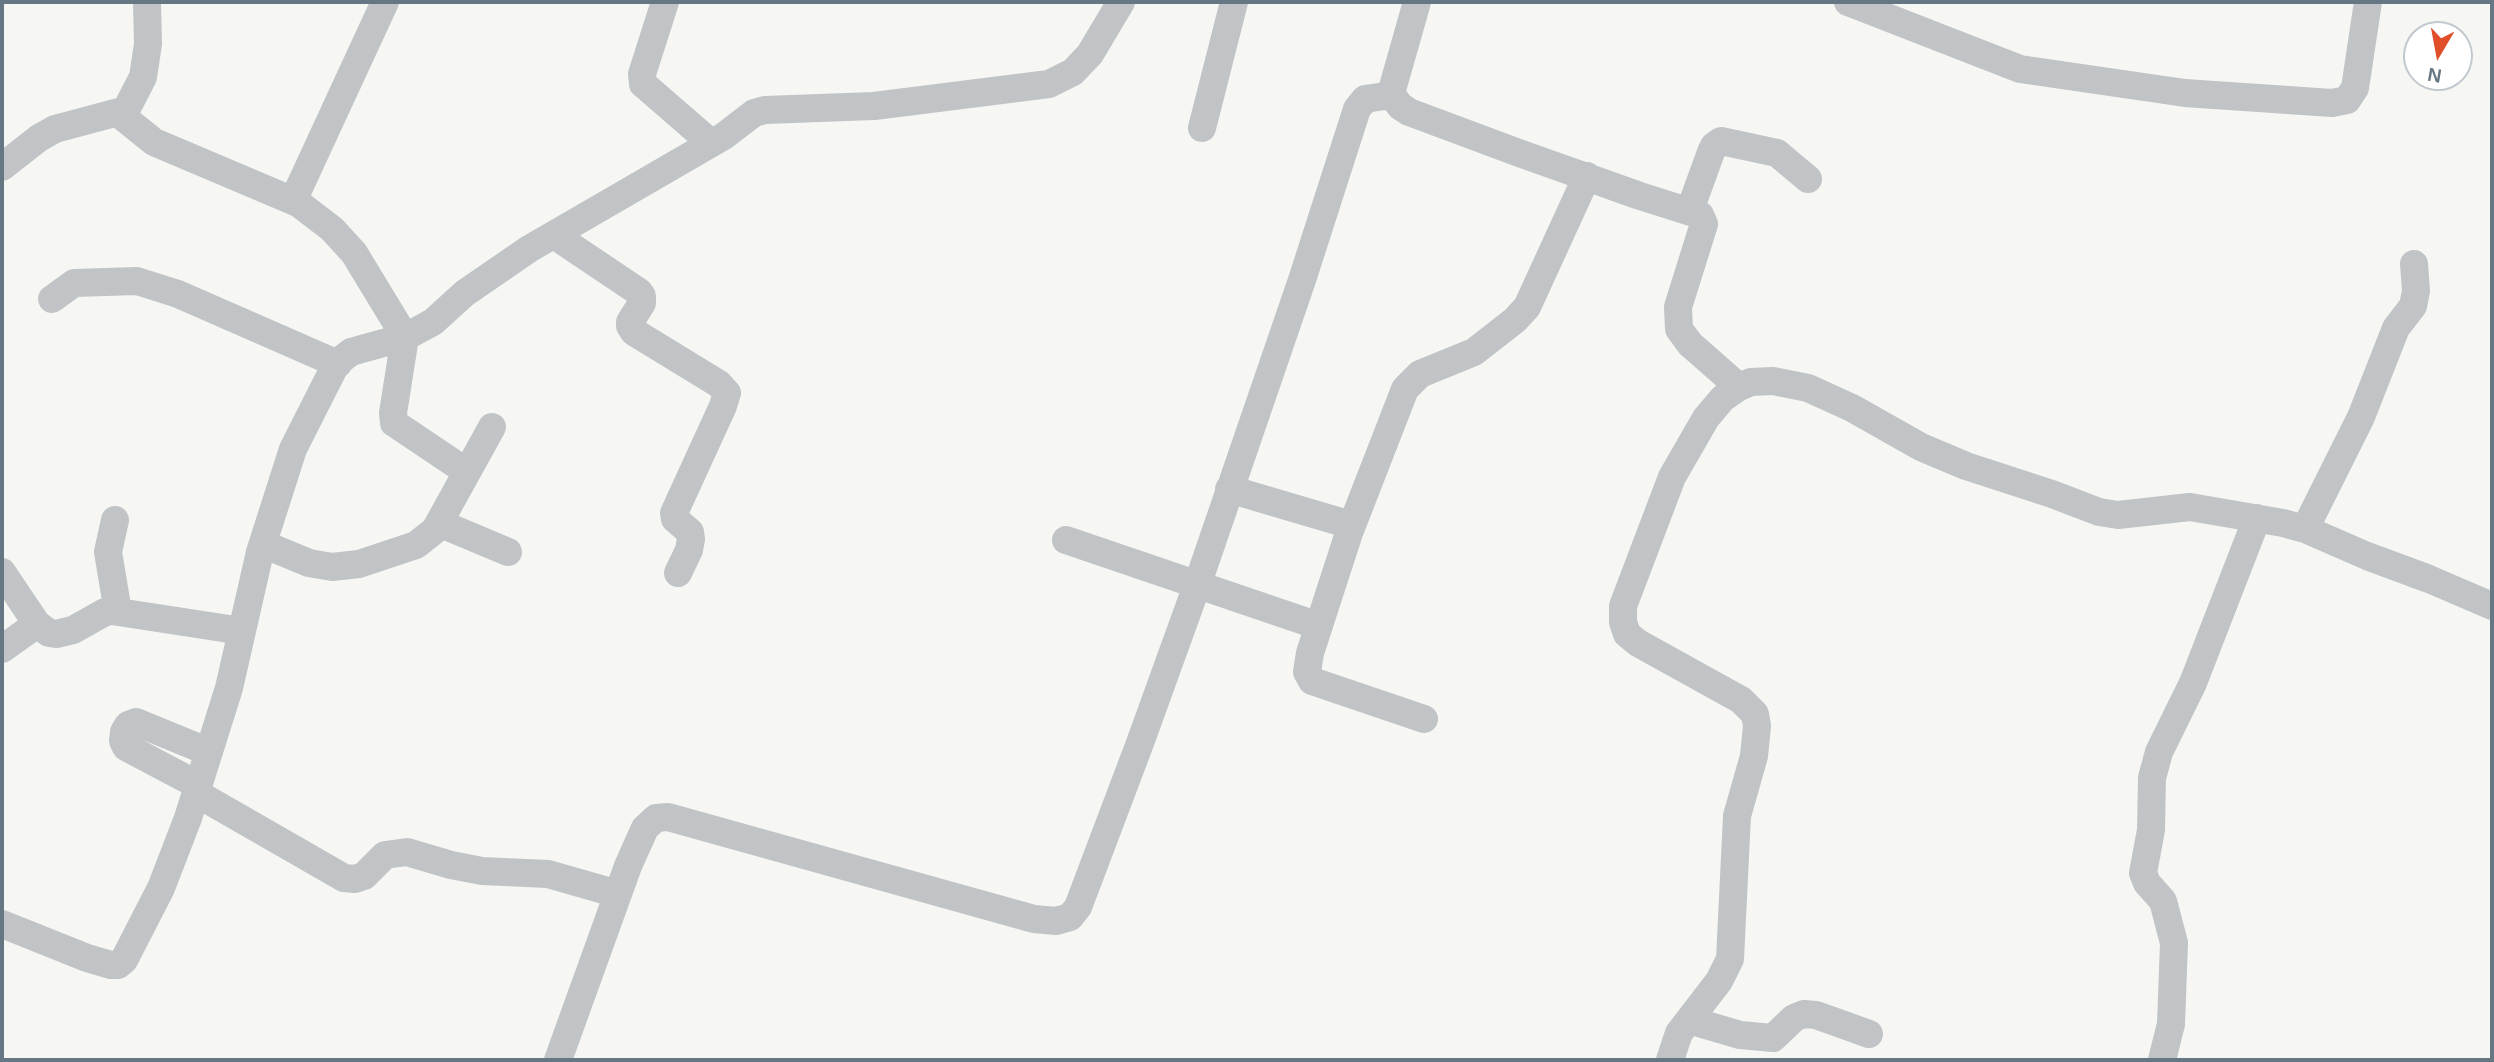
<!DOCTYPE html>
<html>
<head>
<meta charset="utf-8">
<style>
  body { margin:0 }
  #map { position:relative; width:2494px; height:1062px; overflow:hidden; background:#f6f6f3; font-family:Arial,sans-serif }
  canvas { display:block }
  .frame { position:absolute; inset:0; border:4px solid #667784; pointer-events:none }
  .north { position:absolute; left:2403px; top:21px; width:70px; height:70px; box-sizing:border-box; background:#fff; border:2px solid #c2c9ce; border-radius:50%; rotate:190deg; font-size:19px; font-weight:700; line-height:28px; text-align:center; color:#667784 }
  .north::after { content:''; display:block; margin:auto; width:24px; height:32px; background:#e04e2a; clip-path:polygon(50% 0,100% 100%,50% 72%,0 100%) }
</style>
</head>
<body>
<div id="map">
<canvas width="2494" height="1062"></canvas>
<div class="frame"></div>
<div class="north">N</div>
</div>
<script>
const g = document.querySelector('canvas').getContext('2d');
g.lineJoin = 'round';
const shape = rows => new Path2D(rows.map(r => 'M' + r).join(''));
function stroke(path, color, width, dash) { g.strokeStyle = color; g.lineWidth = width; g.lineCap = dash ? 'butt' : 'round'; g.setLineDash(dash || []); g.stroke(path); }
const minor = shape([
  [665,2,642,74,643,84,711,143],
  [1417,2,1392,90,1392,95,1400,106,1409,112,1519,153,1640,196,1700,215,1704,224,1678,307,1679,329,1690,344,1739,387],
  [1848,2,2020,69,2185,93,2332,103,2347,100,2355,88,2368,2],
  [118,113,154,142,298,203,332,229,354,253,405,337,393,413,394,423,467,472],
  [1202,128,1234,2],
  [2,167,39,138,55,129,126,110,143,77,148,44,147,2],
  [293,201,385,2],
  [1690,210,1711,152,1714,146,1721,141,1777,153,1808,179],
  [554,235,639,292,642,296,642,303,630,322,630,326,634,332,719,384,727,393,723,406,674,513,675,519,690,532,691,539,689,550,678,573],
  [52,299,74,283,137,281,178,294,338,364],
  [1229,489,1351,525],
  [115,520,108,552,118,612],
  [439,523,508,552],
  [2305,529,2361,417,2396,328,2413,306,2416,291,2414,264],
  [1066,540,1319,626],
  [263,544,309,563,332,567,359,564,416,545,435,530,492,427],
  [2,572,37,624,49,633,56,634,73,630,105,612,112,611,242,631],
  [2,649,37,624],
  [1424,719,1312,681,1307,672,1310,653,1349,533,1405,389,1420,374,1474,352,1515,320,1527,307,1587,176],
  [198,785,126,747,123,741,124,732,128,725,136,722,209,752],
  [196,793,344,878,355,879,364,876,385,855,407,852,451,865,482,871,548,874,618,894],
  [2,924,87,958,111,965,118,965,124,960,161,888,188,818,229,688,260,552,293,449,334,368,342,359,351,352,405,337,422,328,433,322,465,293,529,249,724,136,754,113,765,110,874,106,1049,84,1073,72,1090,54,1121,2],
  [1689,1020,1740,1035,1773,1038,1794,1018,1804,1014,1816,1015,1869,1034],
  [558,1060,628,866,645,828,656,818,668,817,1034,919,1056,921,1070,917,1078,907,1140,743,1200,577,1302,280,1357,109,1365,99,1392,95],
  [1670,1060,1679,1033,1719,981,1730,959,1737,816,1754,756,1757,726,1755,714,1741,700,1638,643,1627,634,1623,622,1623,606,1672,477,1706,418,1723,398,1739,387,1751,382,1773,381,1808,388,1852,408,1921,447,1966,466,2052,494,2099,512,2118,515,2190,507,2283,523,2305,529,2367,556,2429,579,2492,606],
  [2162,1060,2171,1024,2174,943,2163,901,2147,883,2143,873,2151,830,2152,778,2159,752,2193,683,2257,518]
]);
stroke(minor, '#c0c4c7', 28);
</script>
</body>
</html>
